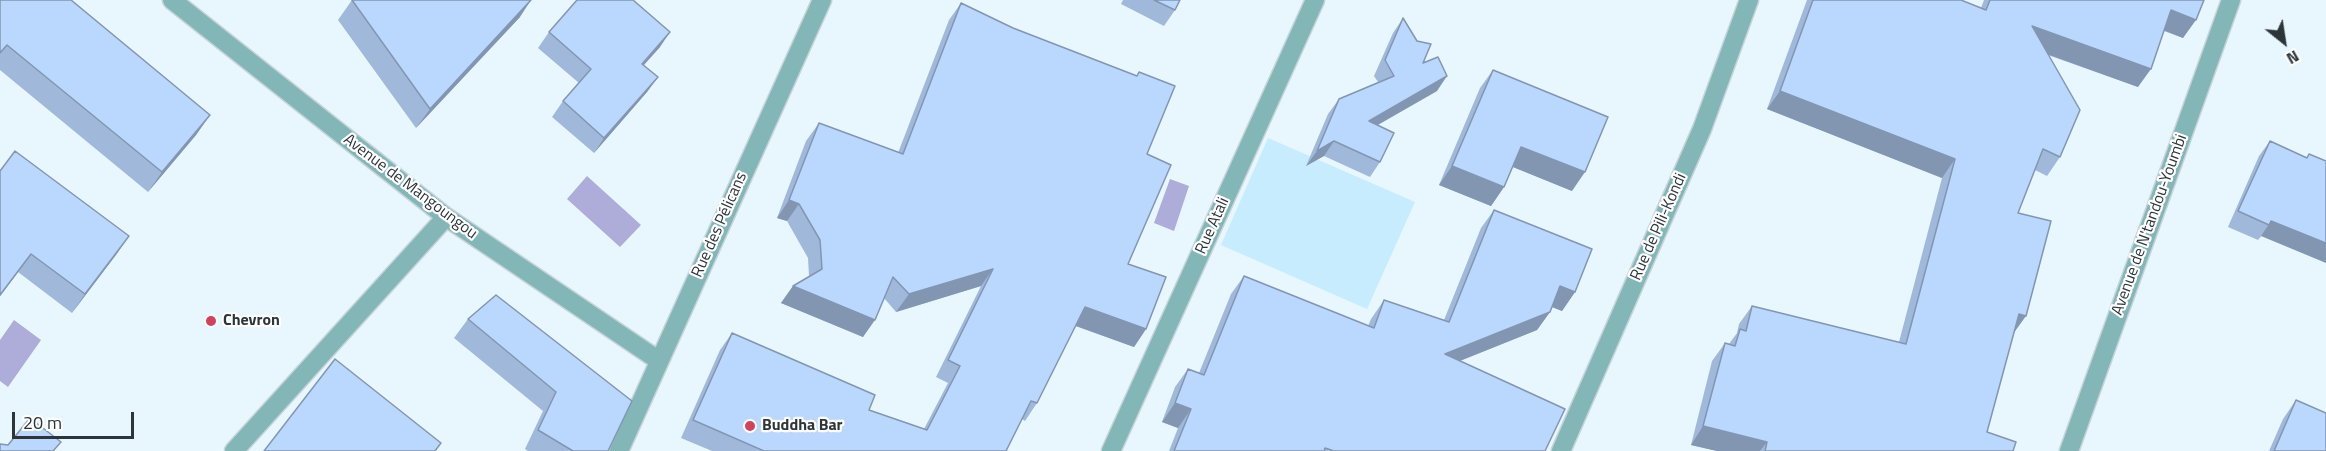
<!DOCTYPE html>
<html>
<head>
<meta charset="utf-8">
<style>
  body { margin:0 }
  #map { position:relative; width:2326px; height:451px; overflow:hidden; background:#e8f6fd; font-family:"Titillium Web",sans-serif }
  canvas { display:block }
  .north { position:absolute; left:2254px; top:12px; width:60px; height:60px; -webkit-text-stroke:4px #fff; paint-order:stroke; rotate:150deg; font-size:16px; font-weight:700; line-height:24px; text-align:center; color:#2c363a }
  .north::after { content:''; display:block; margin:auto; width:21px; height:27px; background:#2c363a; clip-path:polygon(50% 0,100% 100%,50% 72%,0 100%) }
  .scale { position:absolute; left:12px; top:412px; width:122px; height:27px; box-sizing:border-box; border:3px solid #2c363a; border-top:0; padding-left:8px; font-size:18px; line-height:21px; white-space:nowrap; color:#2c363a; -webkit-text-stroke:4px #fff; paint-order:stroke }
</style>
</head>
<body>
<div id="map">
<canvas width="2326" height="451"></canvas>
<div class="north">N</div>
<div class="scale">20 m</div>
</div>
<script>
const g = document.querySelector('canvas').getContext('2d');
g.lineJoin = 'round';
function fill(path, color) { g.fillStyle = color; g.fill(path, 'evenodd'); }
const shape = rows => new Path2D(rows.map(r => 'M' + r).join(''));
function stroke(path, color, width, dash) { g.strokeStyle = color; g.lineWidth = width; g.lineCap = dash ? 'butt' : 'round'; g.setLineDash(dash || []); g.stroke(path); }
function write(font, color, halo, rows, align = 'center') {
  g.font = font + ' "Titillium Web",sans-serif'; g.lineWidth = 4.5; g.setLineDash([]); g.textBaseline = 'middle'; g.strokeStyle = halo; g.fillStyle = color; for (const [text, x, y, turn = 0] of rows) {
    g.save(); g.translate(x, y); g.rotate((+turn || 0) * Math.PI / 180); g.textAlign = isNaN(turn) ? turn : align; if (halo) g.strokeText(text, 0, 0); g.fillText(text, 0, 0); g.restore();
  }
}
const green = shape([
  [1268,138,1415,202,1367,309,1221,245]
]);
const water = shape([
  [587,176,641,225,620,247,567,199],
  [1170,179,1189,186,1174,231,1154,223],
  [14,320,41,340,8,387,0,381,0,340]
]);
const minor = shape([
  [172,0,446,217,658,360],
  [234,451,446,217],
  [619,451,822,0],
  [1111,451,1315,0],
  [1561,451,1702,129,1749,0],
  [2069,451,2231,0]
]);
const wall = shape([
  [0,0,210,115,196,135,148,192,0,70],
  [352,0,520,17,416,128,338,20],
  [1123,0,1180,0,1175,10,1164,26,1121,4],
  [1807,0,1961,0,1981,8,1984,0,2204,0,2183,38,2164,31,2138,87,2048,55,2060,157,2047,176,2035,170,2018,213,2014,333,1987,432,2013,451,1717,451,1691,445,1712,361,1725,343,1729,344,1737,333,1739,324,1752,306,1899,342,1942,178,1767,109],
  [961,3,1013,28,1136,76,1139,72,1147,154,1128,264,1146,329,1134,347,1076,326,1037,403,1025,421,1022,419,1006,451,712,451,681,438,720,350,732,333,869,410,924,429,948,383,936,377,981,286,896,312,884,298,863,337,781,303,793,286,809,276,808,258,787,221,777,218,806,141,819,123,898,153,949,20],
  [1403,18,1423,63,1437,91,1378,125,1380,162,1370,177,1324,156,1306,166,1328,114,1339,99,1378,82,1374,76,1393,33],
  [549,32,660,47,644,65,658,77,647,92,594,153,552,117,563,101,579,83,538,48],
  [1493,70,1572,191,1513,167,1504,187,1491,206,1439,185,1480,88],
  [2270,141,2306,158,2309,154,2326,161,2258,240,2228,227,2259,156],
  [0,171,129,236,72,313,18,272,0,296],
  [1494,210,1575,292,1562,311,1552,307,1550,312,1537,330,1460,361,1545,451,1169,451,1178,428,1162,422,1175,387,1188,369,1199,373,1231,294,1244,276,1368,326,1371,319,1384,300,1444,320,1481,228],
  [496,295,608,451,528,451,525,449,543,411,454,338,468,319],
  [2296,400,2326,451,2269,451,2283,419]
]);
const shadedWall = shape([
  [531,0,520,17,416,128,430,109],
  [2171,10,2196,20,2183,38,2158,28],
  [2032,26,2151,69,2138,87,2019,44],
  [670,32,660,47,631,79,642,64],
  [1447,76,1437,91,1358,136,1369,121],
  [658,77,647,92,594,153,604,138],
  [1780,91,1955,159,1942,178,1767,109],
  [210,115,196,135,148,192,162,172],
  [1334,141,1324,156,1306,166,1317,151],
  [1521,147,1585,172,1572,191,1508,165],
  [1452,166,1504,187,1491,206,1439,185],
  [789,200,799,204,787,221,777,218],
  [2271,221,2326,243,2326,263,2261,236],
  [129,236,116,255,72,313,85,294],
  [31,254,18,272,0,296,0,295],
  [993,269,981,286,896,312,909,294],
  [793,286,875,320,863,337,781,303],
  [1560,286,1575,292,1562,311,1547,305],
  [1085,307,1146,329,1134,347,1073,325],
  [1550,312,1537,330,1432,372,1445,354],
  [2019,314,2026,316,2013,334],
  [1175,403,1191,409,1178,428,1162,422],
  [1703,426,1767,442,1760,451,1717,451,1691,445]
]);
const building = shape([
  [0,0,71,0,210,115,162,172,7,45,0,53,0,0],
  [352,0,531,0,430,109,352,0],
  [577,0,633,0,670,32,642,64,658,77,604,138,563,101,591,69,549,32,577,0],
  [1154,0,1180,0,1175,10,1154,0],
  [1813,0,1961,0,1986,10,1990,0,2204,0,2196,20,2171,10,2151,69,2032,26,2080,110,2060,157,2043,149,2018,213,2051,221,2026,316,2019,314,1987,432,2016,442,2013,451,1765,451,1767,442,1703,426,1725,343,1735,346,1740,329,1746,331,1752,306,1906,344,1955,159,1780,91,1813,0],
  [961,3,1013,28,1137,76,1139,72,1175,86,1147,154,1171,165,1128,264,1166,277,1146,329,1085,307,1037,403,1031,401,1006,451,764,451,693,420,732,333,875,395,869,410,927,430,960,366,948,360,993,269,909,294,893,277,875,320,793,286,822,269,820,240,799,204,789,200,819,123,903,154,961,3],
  [1403,18,1417,41,1431,44,1423,63,1438,57,1447,76,1369,121,1394,133,1380,162,1334,141,1317,151,1339,99,1394,76,1385,60,1403,18],
  [1493,70,1608,117,1585,172,1521,147,1504,187,1452,166,1493,70],
  [2270,141,2307,158,2309,154,2326,161,2326,243,2271,221,2269,225,2238,211,2270,141],
  [15,151,129,236,85,294,31,254,0,295,0,171,15,151],
  [1494,210,1592,249,1575,292,1560,286,1550,312,1445,354,1565,409,1545,451,1334,451,1325,448,1324,451,1174,451,1191,409,1175,403,1188,369,1204,375,1244,276,1374,328,1384,300,1449,322,1494,210],
  [496,295,632,401,608,451,573,451,538,430,556,392,468,319,496,295],
  [335,359,441,443,435,451,264,451,335,359],
  [2296,400,2326,413,2326,451,2274,451,2296,400],
  [30,418,61,442,53,451,0,451,0,444,8,445,30,418]
]);
const markers = [
  [211,321,6,"#d34258"],
  [750,426,6,"#d34258"]
];
const streetNames = [
  ["Avenue de Mangoungou",410,187,37],
  ["Rue des Pélicans",720,225,-66],
  ["Avenue de N'tandou-Youmbi",2150,225,-70],
  ["Rue Atali",1213,226,-66],
  ["Rue de Pili-Kondi",1659,227,-66]
];
const poiNames = [
  ["Chevron",223,321],
  ["Buddha Bar",762,426]
];
fill(green, '#c6ecfe');
fill(water, '#aeacd9');
stroke(minor, '#c6d3da', 21);
stroke(minor, '#82b6b7', 18);
fill(wall, '#a0b9da');
fill(shadedWall, '#8296b2');
fill(building, '#bad7fe');
stroke(building, '#8296b2', 1.5);
for (const [x, y, r, color] of markers) { const dot = new Path2D(); dot.arc(x, y, r, 0, 2 * Math.PI); g.fillStyle = color; g.fill(dot); stroke(dot, '#fff', 2); }
write('16px', '#2c363a', '#fff', streetNames);
write('bold 16px', '#2c363a', '#fff', poiNames, 'left');
</script>
</body>
</html>
